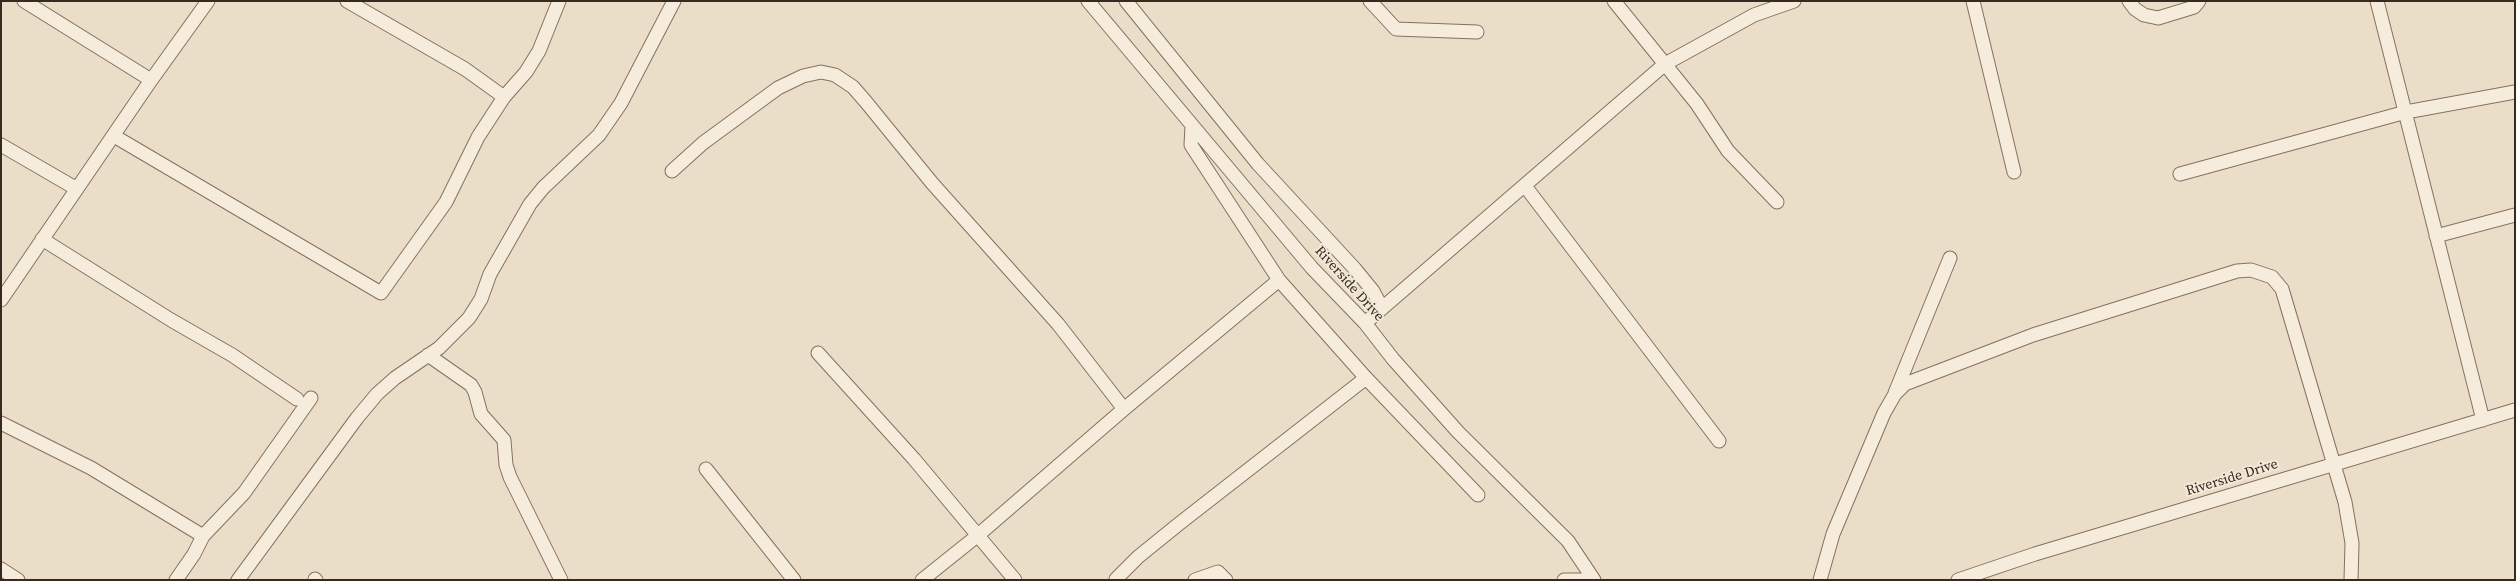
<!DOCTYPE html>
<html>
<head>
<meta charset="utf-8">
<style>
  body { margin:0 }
  #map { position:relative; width:2516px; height:581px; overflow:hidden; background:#ebdec9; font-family:"Source Serif 4",serif }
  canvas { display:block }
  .frame { position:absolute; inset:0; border:2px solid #372a21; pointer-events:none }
</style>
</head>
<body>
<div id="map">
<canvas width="2516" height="581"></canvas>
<div class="frame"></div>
</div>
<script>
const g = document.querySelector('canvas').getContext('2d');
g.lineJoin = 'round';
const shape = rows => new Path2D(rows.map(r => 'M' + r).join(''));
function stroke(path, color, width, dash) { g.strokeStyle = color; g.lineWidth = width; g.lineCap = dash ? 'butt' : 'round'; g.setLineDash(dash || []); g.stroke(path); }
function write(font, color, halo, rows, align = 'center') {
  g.font = font + ' "Source Serif 4",serif'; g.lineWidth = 4; g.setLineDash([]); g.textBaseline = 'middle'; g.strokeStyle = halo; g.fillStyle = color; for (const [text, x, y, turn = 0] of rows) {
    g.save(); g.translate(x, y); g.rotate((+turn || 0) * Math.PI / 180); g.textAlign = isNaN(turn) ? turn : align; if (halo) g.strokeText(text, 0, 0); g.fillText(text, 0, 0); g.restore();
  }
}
const minor = shape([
  [24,1,151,80],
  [347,1,465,69,504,97],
  [1088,1,1312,268,1365,323,1393,359,1458,432,1568,541,1594,580],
  [1126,1,1258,164,1355,269,1373,291,1382,308],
  [1370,1,1396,29,1477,32],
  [1614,1,1697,104,1728,151,1777,202],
  [1973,1,2014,172],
  [2129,1,2135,9,2144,15,2158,18,2194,7,2199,1],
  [2377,1,2483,420],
  [1192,126,1191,145,1279,280,1366,378,1478,495],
  [114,136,381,293,446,202,478,137,504,97,526,72,539,51,559,1],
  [1,145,77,189],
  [672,171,703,143,778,88,803,76,821,72,835,75,853,87,866,102,932,183,1058,324,1124,409],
  [2180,174,2406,112,2515,92],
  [1525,186,1719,441],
  [2436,236,2515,215],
  [42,239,171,320,232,355,297,399],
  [1,300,147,86,208,1],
  [1365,323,1665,64,1754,15,1794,1],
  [818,353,914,459,1015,580],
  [428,355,471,385,475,392,481,414,504,440,506,465,510,477,561,580],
  [1895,393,1950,258],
  [1,423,91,468,203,536],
  [706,469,794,580],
  [1,569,18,580],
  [315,579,316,580],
  [1116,579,1138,557,1180,523,1366,378],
  [176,580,194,554,203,536,244,493,311,398],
  [238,580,357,418,377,394,395,378,439,348,469,318,481,299,490,274,530,204,543,188,599,135,621,103,674,1],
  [922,580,977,536,1124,409,1279,280],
  [1195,580,1218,572,1226,580],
  [1564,580,1585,580],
  [1820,580,1833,534,1884,413,1895,394,1905,384,2033,335,2237,271,2251,270,2272,277,2282,289,2345,502,2352,543,2351,580],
  [1958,580,2035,554,2515,410]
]);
const streetNames = [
  ["Riverside Drive",1349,284,48],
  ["Riverside Drive",2232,478,-17]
];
stroke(minor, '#86705f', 15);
stroke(minor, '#f6ecdc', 13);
write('14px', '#372a21', '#f3e9d8', streetNames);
</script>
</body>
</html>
